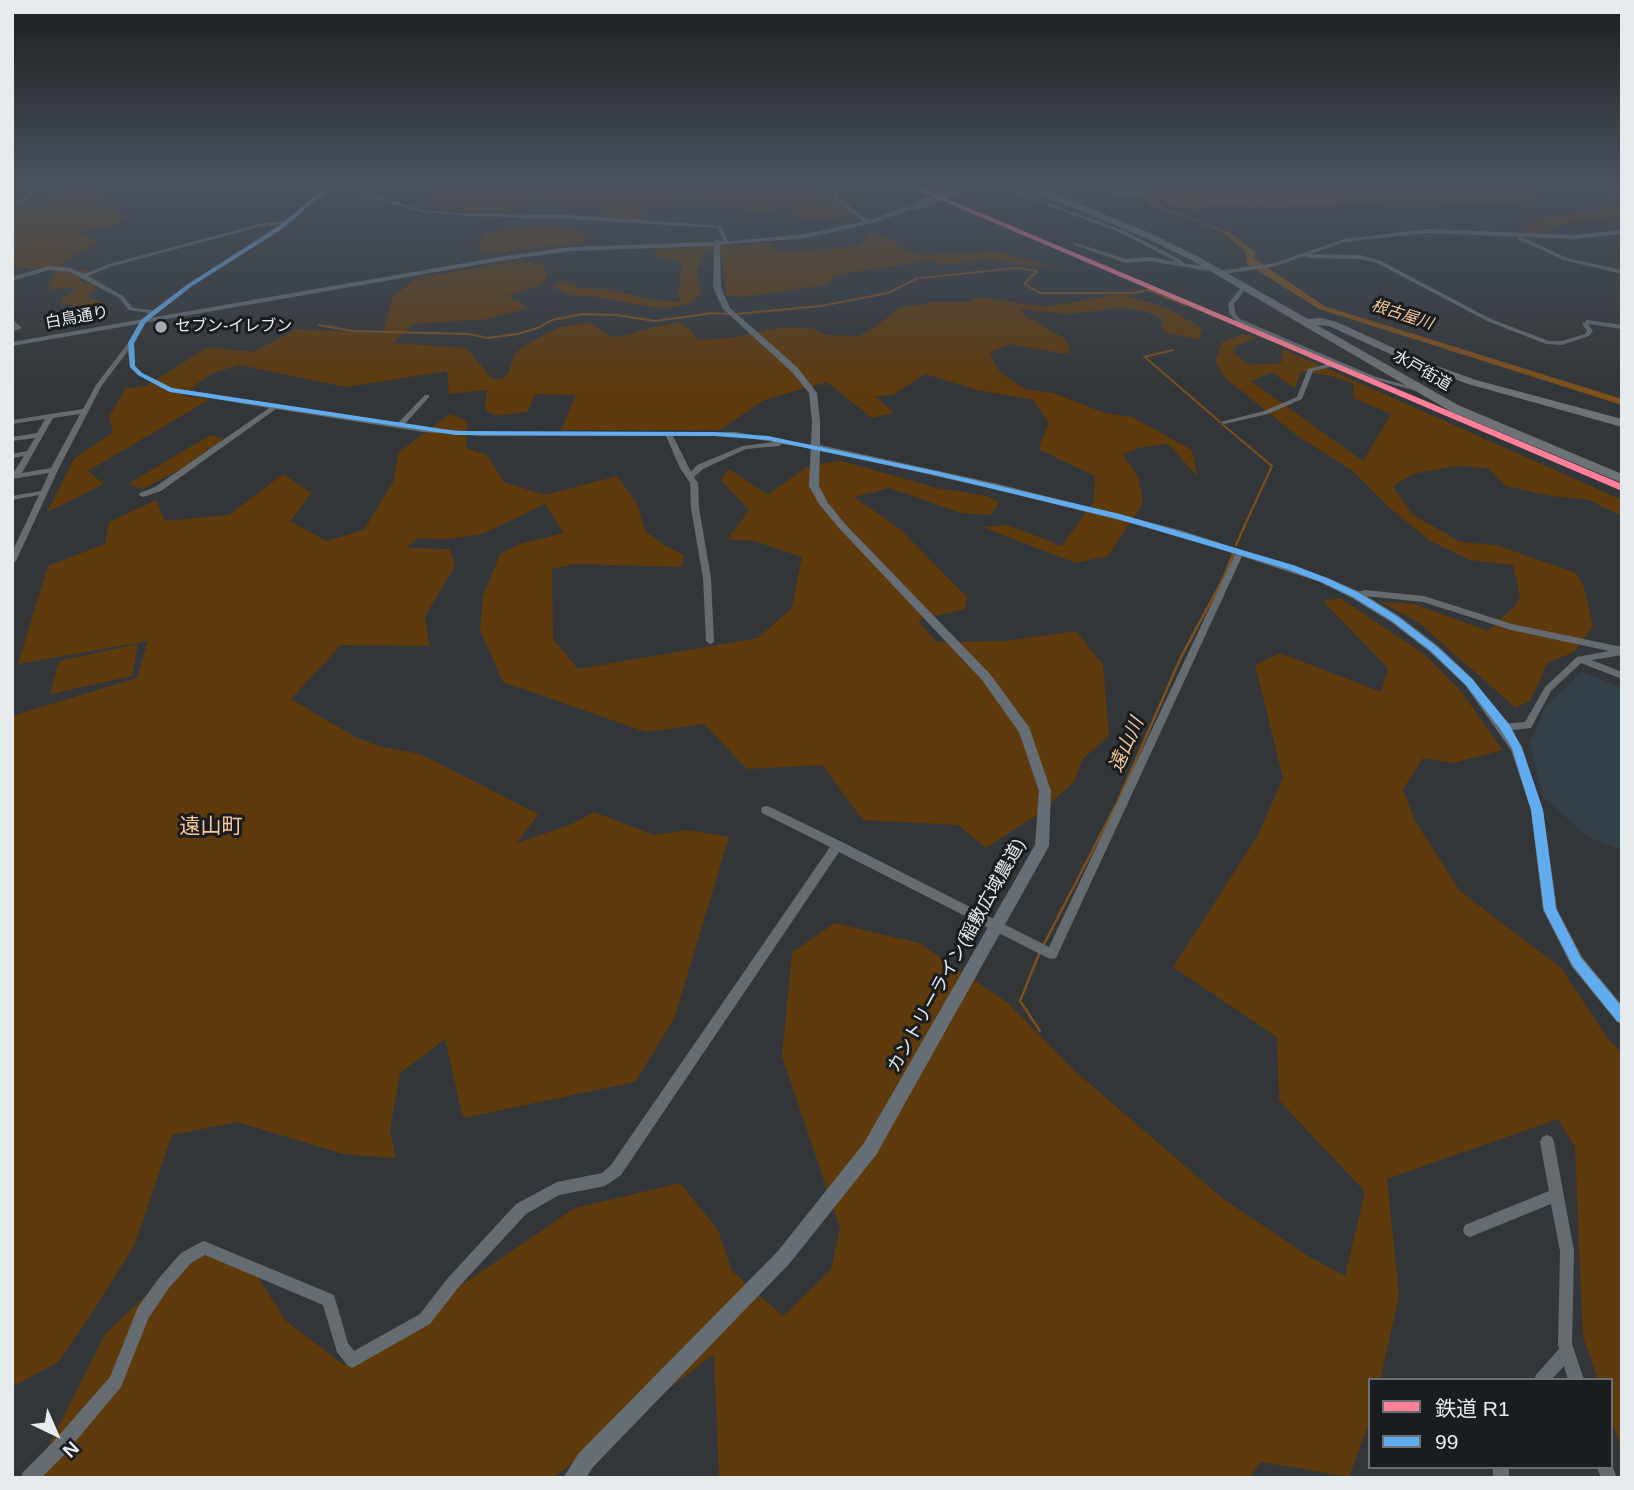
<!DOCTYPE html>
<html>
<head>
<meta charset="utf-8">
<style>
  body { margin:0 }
  #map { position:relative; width:1634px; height:1490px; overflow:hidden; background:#333638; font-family:Helvetica,"Noto Sans JP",sans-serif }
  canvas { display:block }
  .frame { position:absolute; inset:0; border:14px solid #e6ebed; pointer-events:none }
  .legend { position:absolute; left:1368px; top:1378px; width:245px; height:91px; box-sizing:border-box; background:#1a1d1f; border:2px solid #6c6f71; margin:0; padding:9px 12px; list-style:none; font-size:21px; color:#e6ebed }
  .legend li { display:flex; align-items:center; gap:14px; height:35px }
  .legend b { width:35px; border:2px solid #6c6f71 }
  .north { position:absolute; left:21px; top:1399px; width:70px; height:70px; -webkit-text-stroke:5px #1a1d1f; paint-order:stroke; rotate:136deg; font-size:19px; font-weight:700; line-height:28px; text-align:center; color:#e6ebed }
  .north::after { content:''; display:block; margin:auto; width:24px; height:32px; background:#e6ebed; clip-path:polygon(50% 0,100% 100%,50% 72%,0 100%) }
</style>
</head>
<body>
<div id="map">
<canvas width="1634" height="1490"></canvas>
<div class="frame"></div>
<ul class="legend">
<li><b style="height:9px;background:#ff8098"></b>鉄道 R1</li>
<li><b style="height:9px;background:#60acee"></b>99</li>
</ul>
<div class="north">N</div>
</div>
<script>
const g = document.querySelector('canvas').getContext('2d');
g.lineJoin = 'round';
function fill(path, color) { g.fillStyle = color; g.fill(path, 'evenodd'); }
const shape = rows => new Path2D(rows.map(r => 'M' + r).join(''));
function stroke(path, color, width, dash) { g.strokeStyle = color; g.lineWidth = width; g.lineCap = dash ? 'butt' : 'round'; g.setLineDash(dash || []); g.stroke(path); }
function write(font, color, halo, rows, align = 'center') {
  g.font = font + ' Helvetica,"Noto Sans JP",sans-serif'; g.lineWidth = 6; g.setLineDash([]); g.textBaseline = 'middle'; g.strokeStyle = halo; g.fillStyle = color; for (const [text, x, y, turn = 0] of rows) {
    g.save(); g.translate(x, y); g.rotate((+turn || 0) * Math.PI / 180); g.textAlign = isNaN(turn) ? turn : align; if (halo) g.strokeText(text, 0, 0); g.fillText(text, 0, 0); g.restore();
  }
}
const built = shape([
  [1582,672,1622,688,1622,850,1590,838,1543,797,1530,742,1546,706]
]);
const green = shape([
  [84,183,136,183,106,195,100,200,130,217,120,223,82,231,81,235,100,241,61,263,73,271,90,269,79,280,94,285,96,290,87,296,102,302,90,309,61,303,61,300,75,290,71,288,47,289,56,271,12,266,12,200,71,191],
  [445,183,478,190,491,183,832,183,829,188,831,198,867,202,853,205,853,215,833,219,810,218,799,223,788,208,760,214,707,203,679,203,643,210,637,220,629,220,607,217,601,209,545,202,494,216,442,209,427,201,425,199,428,196,421,184],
  [1622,206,1622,215,1601,219,1603,222,1570,222,1540,234,1521,231,1534,219],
  [547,225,590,234,579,244,483,254,478,243,484,233],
  [868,232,877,233,908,251,924,255,997,252,1060,269,990,260,940,265,932,260,835,275,826,285,743,297,726,296,722,254,704,253,697,271,701,293,689,304,662,309,596,297,569,295,553,287,561,280,580,288,607,289,658,301,681,301,678,293,682,263,654,256,656,249,751,246,768,243,783,252,860,246],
  [517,261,540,264,548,273,542,285,506,296,521,302,527,308,487,319,413,324,393,343,467,348,492,379,503,378,508,374,515,353,529,343,558,328,587,322,613,337,629,335,643,329,679,322,690,329,698,340,731,338,781,327,812,328,825,335,859,336,879,324,899,308,933,302,968,302,977,297,1045,307,1121,294,1169,309,1202,328,1199,340,1164,332,1160,318,1145,311,1119,308,1067,314,1019,309,1025,316,1066,339,1070,349,1065,354,1010,344,990,352,997,368,1005,376,1025,389,1053,393,1105,413,1132,417,1192,450,1197,476,1168,444,1143,447,1122,454,1138,476,1143,503,1108,556,1076,563,982,527,1008,525,1062,546,1094,501,1095,476,1038,449,1049,423,1033,400,977,390,925,374,893,395,875,396,894,413,872,418,827,382,764,400,720,430,561,430,576,395,535,394,528,411,497,416,485,410,487,390,449,394,447,371,346,387,239,365,210,374,182,396,210,399,88,471,104,484,47,512,74,459,113,432,109,417,126,388,146,386,208,347,253,352,296,329,383,334,392,298,416,278],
  [1243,334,1257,337,1236,346,1234,354,1251,365,1281,363,1283,349,1622,500,1622,516,1589,500,1551,496,1506,486,1488,468,1455,466,1413,474,1393,486,1412,514,1460,542,1496,545,1576,573,1584,587,1593,626,1574,652,1547,663,1531,700,1516,708,1418,622,1381,602,1414,604,1488,631,1516,605,1520,596,1513,565,1470,560,1430,541,1391,509,1353,471,1299,437,1225,378,1215,361,1222,342],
  [1301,371,1335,377,1354,384,1353,398,1391,414,1363,461,1251,381,1271,372,1295,388],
  [450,414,467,421,466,448,487,455,504,482,545,495,617,476,637,503,645,531,664,545,684,555,681,567,574,564,552,569,553,639,578,669,758,638,792,608,802,557,754,541,728,539,749,510,721,480,729,469,768,495,808,466,842,461,937,488,987,496,999,502,991,515,961,513,890,488,854,497,900,529,967,597,965,609,918,620,936,642,1005,641,1076,631,1103,665,1109,735,1082,760,1074,782,1038,814,986,848,958,825,863,820,822,765,747,769,704,724,646,732,503,682,480,630,483,596,500,554,520,544,564,533,545,504,482,534,449,539,418,538,406,548,450,549,455,566,425,616,429,646,341,645,291,699,357,738,381,747,420,754,538,814,517,843,572,824,594,812,654,835,688,830,729,837,674,1019,635,1082,463,1118,445,1039,400,1073,390,1130,396,1158,343,1154,237,1122,172,1135,134,1246,88,1319,58,1362,12,1387,12,716,137,678,148,641,18,664,48,566,105,544,109,522,156,500,165,521,229,515,283,474,311,493,290,521,326,541,364,530,393,482,399,452],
  [210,435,224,439,183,468,143,489,128,484],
  [1340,598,1424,654,1459,689,1503,750,1453,763,1423,758,1403,789,1415,821,1460,891,1561,968,1608,1039,1622,1053,1622,1451,1611,1419,1611,1380,1598,1380,1583,1336,1575,1147,1558,1119,1387,1179,1399,1296,1380,1380,1370,1380,1370,1420,1349,1477,1261,1462,1249,1478,719,1478,714,1354,553,1478,32,1478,106,1333,191,1253,249,1263,285,1320,344,1365,575,1208,680,1183,718,1230,732,1271,783,1316,831,1270,840,1228,782,1056,792,953,834,923,919,943,1008,1003,1076,1072,1222,1198,1311,1258,1345,1276,1365,1192,1279,1100,1277,1037,1173,967,1257,837,1283,778,1255,665,1280,653,1381,692,1388,668,1323,601],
  [138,644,132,676,50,694,59,661]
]);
const water = shape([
  [1072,183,1622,183,1622,195,1544,189,1535,194,1538,198,1536,200,1504,203,1402,200,1280,207,1206,206,1197,210,1171,205,1163,200,1154,203,1231,233,1255,252,1255,259,1324,306,1622,399,1622,405,1319,309,1247,264,1246,252,1225,234,1202,223,1144,203,1151,198,1085,192,1089,189]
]);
const streamFar1 = shape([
  [921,278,1016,268,1037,271,1024,284,1040,293,1132,293,1149,290,1185,305],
  [735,314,821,306,888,293,918,278],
  [319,325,352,331,469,334,488,338,517,334,538,328,552,320,583,314,616,315,655,321,713,313,729,314],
  [1144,357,1173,350],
  [1146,358,1220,422],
  [1222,424,1272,466,1244,527]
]);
const stream = shape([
  [1236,545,1245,525],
  [1043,946,1117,803,1181,657,1223,579,1233,554],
  [1039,954,1020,1001,1040,1031]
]);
const street = shape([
  [43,183,48,183,12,209,12,205,43,183],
  [330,183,355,184,372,194,422,210,469,214,572,215,722,226,728,242,724,242,718,228,572,219,469,216,422,212,368,196,352,186,333,185,282,229,192,286,145,322,134,343,135,366,142,373,172,388,397,424,425,395,429,395,429,397,404,425,423,428,482,432,735,432,818,446,818,448,816,449,782,444,779,446,746,449,703,469,694,477,698,483,699,508,711,578,714,641,713,643,710,644,706,641,703,578,691,508,690,483,680,468,666,436,482,436,423,432,276,409,161,491,143,497,139,495,140,493,155,487,269,408,168,391,138,375,130,367,128,351,102,385,58,470,16,561,12,564,12,552,39,495,12,500,12,496,41,491,49,473,12,479,12,475,24,456,12,458,12,454,27,451,35,438,12,441,12,437,37,433,45,419,12,424,12,420,83,409,96,385,128,343,141,320,149,313,129,310,119,298,70,272,49,270,12,281,12,277,49,266,71,268,84,274,109,264,259,224,286,221,330,183],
  [281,224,188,284,153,310,133,308,123,296,88,276,113,266,259,227,281,224],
  [80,414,51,468,22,473,53,418,80,414],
  [673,436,735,436,774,442,743,446,697,465,691,472,673,436],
  [833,183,837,183,838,197,867,219,867,221,863,221,834,199,833,183],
  [1006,188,1123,230,1183,261,1183,263,1225,270,1275,263,1344,239,1427,229,1574,235,1622,230,1622,234,1574,239,1427,233,1345,242,1310,254,1360,255,1381,261,1491,319,1549,341,1562,341,1585,334,1587,331,1582,324,1587,320,1622,325,1622,329,1588,324,1593,331,1589,336,1562,345,1546,344,1487,321,1377,263,1360,259,1308,258,1305,256,1276,266,1225,274,1150,261,1126,263,1071,244,1076,243,1126,259,1150,257,1177,262,1119,232,1006,190,1006,188],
  [1518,237,1522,237,1567,258,1622,270,1622,274,1563,260,1518,239,1518,237],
  [1242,286,1247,287,1234,304,1235,313,1240,319,1376,377,1427,391,1424,393,1372,379,1236,321,1229,313,1228,304,1242,286],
  [12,319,21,327,21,329,12,331,12,327,14,327,12,325,12,319],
  [1328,364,1331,366,1330,367,1313,371,1302,399,1268,414,1224,424,1221,422,1264,411,1297,397,1308,369,1328,364],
  [1240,549,1244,552,1056,958,1052,959,1048,958,839,852,621,1175,605,1186,559,1195,526,1214,457,1289,430,1324,352,1368,347,1365,337,1352,323,1305,205,1255,191,1263,169,1288,149,1317,121,1387,65,1454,41,1478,21,1478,23,1472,53,1442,110,1377,138,1307,159,1278,181,1253,199,1243,204,1241,334,1295,348,1343,354,1351,420,1314,447,1279,516,1204,557,1182,602,1173,611,1165,830,847,762,813,761,810,762,807,766,806,770,807,842,842,1049,947,1236,552,1240,549],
  [1365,590,1424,596,1512,624,1622,647,1622,655,1592,660,1622,672,1622,679,1581,663,1551,691,1531,728,1505,731,1502,730,1500,727,1502,724,1525,722,1545,687,1577,657,1609,651,1511,630,1423,602,1365,596,1356,598,1352,595,1353,593,1365,590],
  [1547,1135,1552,1137,1554,1142,1574,1251,1572,1344,1584,1380,1568,1380,1564,1366,1551,1380,1534,1380,1536,1375,1559,1349,1558,1344,1560,1251,1551,1204,1470,1237,1465,1235,1463,1230,1465,1225,1549,1191,1540,1142,1542,1137,1547,1135],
  [1611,1463,1617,1478,1601,1478,1597,1467,1611,1467,1611,1463],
  [1493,1467,1509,1467,1509,1478,1493,1478,1493,1467]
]);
const secondary = shape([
  [960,183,969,183,930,199,931,202,877,222,806,238,720,245,721,287,730,308,798,368,817,393,820,421,820,445,998,484,1180,530,1328,578,1360,592,1399,616,1438,646,1473,679,1521,745,1543,810,1557,909,1582,957,1622,1005,1622,1024,1617,1022,1572,967,1543,910,1531,810,1511,750,1465,685,1430,652,1391,622,1352,598,1320,582,1174,534,998,490,820,450,819,486,828,503,845,524,990,674,1029,727,1051,791,1049,846,876,1155,790,1263,593,1467,586,1478,563,1478,579,1453,778,1251,864,1143,1035,845,1039,791,1019,732,982,680,839,528,819,504,809,486,812,421,809,393,792,372,723,309,713,287,714,246,571,251,505,260,12,346,12,342,505,256,571,247,714,242,717,239,720,241,732,241,806,234,873,219,919,203,918,200,960,183],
  [1022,183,1031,183,1125,223,1120,224,1022,183]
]);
const highway = shape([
  [1013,183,1025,183,1150,233,1197,256,1308,319,1320,318,1337,322,1420,360,1476,380,1622,419,1622,427,1468,384,1412,364,1329,326,1317,325,1458,405,1622,474,1622,483,1450,411,1191,260,1144,237,1013,183]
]);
const secondaryBridge = shape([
  [917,206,976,185,997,185,1020,190]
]);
const bus1 = shape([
  [330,183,335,183,282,229,192,286,146,322,134,343,135,366,142,373,172,388,456,431,714,432,768,436,935,471,1120,514,1293,565,1327,578,1359,593,1398,617,1437,647,1472,679,1509,724,1522,748,1543,810,1556,909,1581,958,1622,1007,1622,1023,1617,1021,1573,966,1544,910,1531,810,1512,748,1501,730,1466,685,1431,651,1392,621,1353,597,1321,582,1287,569,1118,519,935,475,768,440,714,436,456,435,170,392,138,375,130,367,128,343,141,320,188,284,278,227,330,183]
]);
const rail1 = shape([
  [901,183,910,183,1622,484,1622,491,901,183]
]);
const markers = [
  [161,327,7,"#a7acae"]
];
const farWaternames = [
  ["根古屋川",1402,315,18]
];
const farStreetnames = [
  ["白鳥通り",77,318,-10],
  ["水戸街道",1422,371,30]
];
const farPoinames = [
  ["セブン-イレブン",175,327]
];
const streetNames = [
  ["カントリーライン(稲敷広域農道)",957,956,-61]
];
const waterNames = [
  ["遠山川",1127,745,-66]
];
const quarterNames = [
  ["遠山町",211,827]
];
fill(built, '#344047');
fill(green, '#5e3a0d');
fill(water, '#7f501c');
stroke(streamFar1, '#7f501c', 2);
stroke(stream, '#7f501c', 2.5);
fill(street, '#646c71');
fill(secondary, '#656e74');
fill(highway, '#6d7277');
stroke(secondaryBridge, '#656e74', 7);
fill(bus1, '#60acee');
fill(rail1, '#ff8098');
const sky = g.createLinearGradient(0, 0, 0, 392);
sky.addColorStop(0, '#1c1e1f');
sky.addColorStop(0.47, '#4a525e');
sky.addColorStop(1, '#4a525e00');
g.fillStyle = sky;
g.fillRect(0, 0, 1634, 392);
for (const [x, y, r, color] of markers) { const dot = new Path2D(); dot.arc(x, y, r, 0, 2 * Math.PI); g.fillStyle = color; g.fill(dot); stroke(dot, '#1a1d1f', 2.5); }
write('italic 16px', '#f7c99e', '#1a1d1f', farWaternames);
write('16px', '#e6ebed', '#1a1d1f', farStreetnames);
write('16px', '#e6ebed', '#1a1d1f', farPoinames, 'left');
write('18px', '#e6ebed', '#1a1d1f', streetNames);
write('italic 19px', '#f7c99e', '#1a1d1f', waterNames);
write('21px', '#f8c89b', '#1a1d1f', quarterNames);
</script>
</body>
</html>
